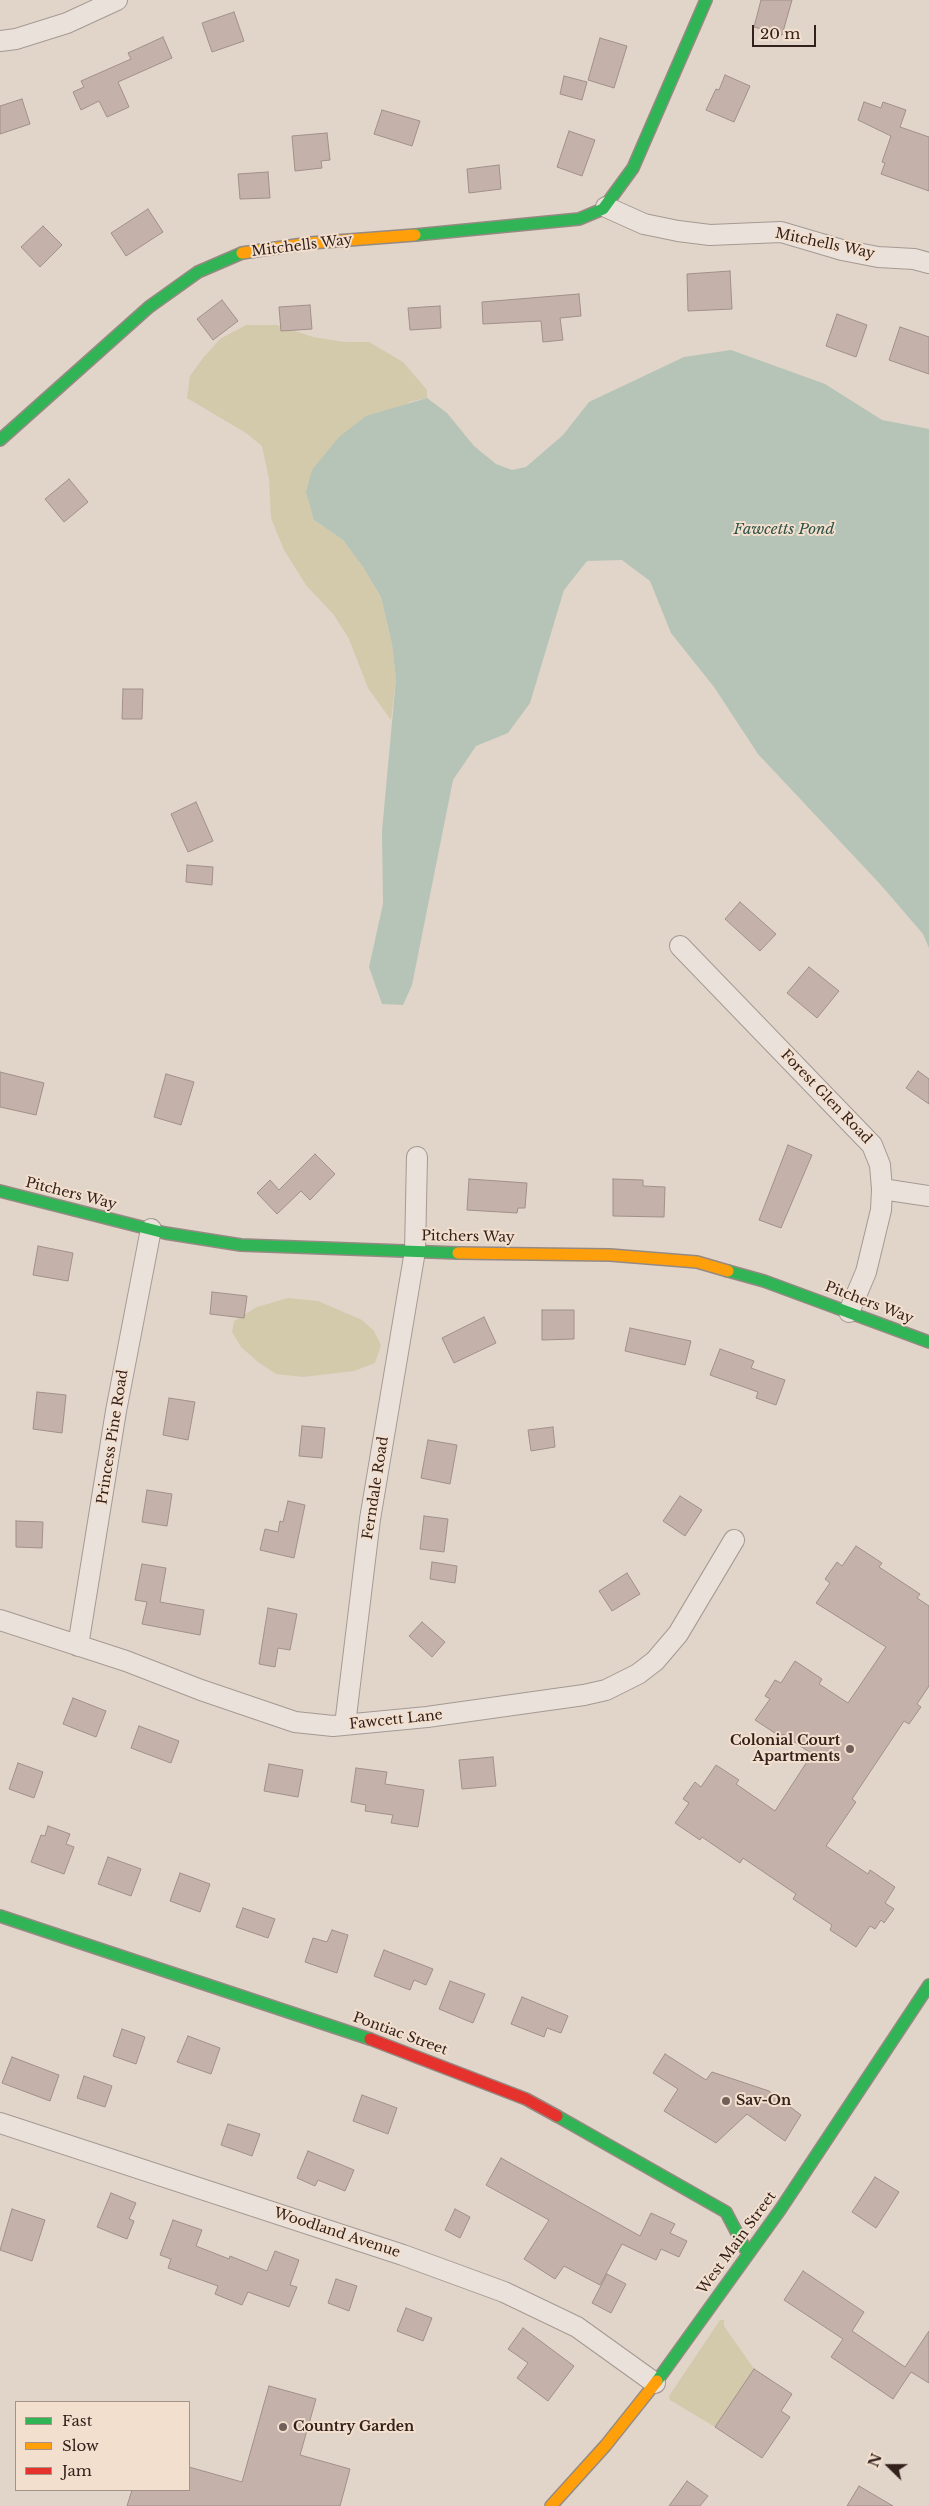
<!DOCTYPE html>
<html>
<head>
<meta charset="utf-8">
<style>
  body { margin:0 }
  #map { position:relative; width:929px; height:2506px; overflow:hidden; background:#e1d4c9; font-family:"Libre Baskerville",serif }
  canvas { display:block }
  .legend { position:absolute; left:15px; top:2401px; width:175px; height:90px; box-sizing:border-box; background:#f3dfce; border:1px solid #a69387; margin:0; padding:6px 9px; list-style:none; font-size:15px; color:#33211c }
  .legend li { display:flex; align-items:center; gap:10px; height:25px }
  .legend b { width:25px; border:1px solid #a69387 }
  .north { position:absolute; left:864px; top:2441px; width:50px; height:50px; -webkit-text-stroke:4px #f3dfce; paint-order:stroke; rotate:292deg; font-size:14px; font-weight:700; line-height:20px; text-align:center; color:#33211c }
  .north::after { content:''; display:block; margin:auto; width:18px; height:22px; background:#33211c; clip-path:polygon(50% 0,100% 100%,50% 72%,0 100%) }
  .scale { position:absolute; left:752px; top:25px; width:64px; height:22px; box-sizing:border-box; border:2px solid #33211c; border-top:0; padding-left:6px; font-size:15px; line-height:18px; white-space:nowrap; color:#33211c; -webkit-text-stroke:4px #f3dfce; paint-order:stroke }
</style>
</head>
<body>
<div id="map">
<canvas width="929" height="2506"></canvas>
<ul class="legend">
<li><b style="height:6px;background:#30b455"></b>Fast</li>
<li><b style="height:6px;background:#ff9f0a"></b>Slow</li>
<li><b style="height:6px;background:#e5322d"></b>Jam</li>
</ul>
<div class="north">N</div>
<div class="scale">20 m</div>
</div>
<script>
const g = document.querySelector('canvas').getContext('2d');
g.lineJoin = 'round';
function fill(path, color) { g.fillStyle = color; g.fill(path, 'evenodd'); }
const shape = rows => new Path2D(rows.map(r => 'M' + r).join(''));
function stroke(path, color, width, dash) { g.strokeStyle = color; g.lineWidth = width; g.lineCap = dash ? 'butt' : 'round'; g.setLineDash(dash || []); g.stroke(path); }
function write(font, color, halo, rows, align = 'center') {
  g.font = font + ' "Libre Baskerville",serif'; g.lineWidth = 4; g.setLineDash([]); g.textBaseline = 'middle'; g.strokeStyle = halo; g.fillStyle = color; for (const [text, x, y, turn = 0] of rows) {
    g.save(); g.translate(x, y); g.rotate((+turn || 0) * Math.PI / 180); g.textAlign = isNaN(turn) ? turn : align; if (halo) g.strokeText(text, 0, 0); g.fillText(text, 0, 0); g.restore();
  }
}
const green = shape([
  [246,325,277,325,313,337,345,342,369,342,403,362,427,390,427,398,409,402,314,520,343,540,363,567,381,597,392,644,396,679,391,720,368,688,349,639,334,615,306,585,284,550,271,518,269,479,262,446,246,433,187,398,190,376,203,358,220,339],
  [288,1298,318,1301,362,1320,374,1331,381,1345,375,1363,354,1371,303,1377,276,1374,258,1362,241,1347,232,1332,234,1321,257,1307],
  [720,2320,724,2320,724,2326,754,2369,715,2427,670,2400,669,2396]
]);
const water = shape([
  [731,350,825,384,882,420,929,429,929,948,923,934,880,884,758,754,714,687,671,633,650,581,622,560,587,561,564,590,530,703,508,733,476,746,453,780,412,985,403,1005,382,1004,369,967,383,904,382,831,396,679,392,644,381,597,363,567,343,540,314,520,306,492,312,470,339,437,366,416,427,398,447,413,474,446,496,464,512,470,526,467,563,435,589,402,684,357]
]);
const building = shape([
  [761,0,792,0,782,35,754,27,761,0],
  [234,12,244,41,212,52,202,23,234,12],
  [163,37,172,58,118,82,129,107,107,117,99,101,81,110,73,92,84,87,81,81,131,59,128,53,163,37],
  [600,38,627,46,614,88,588,80,600,38],
  [725,75,750,86,734,122,706,110,716,89,719,90,725,75],
  [564,76,587,82,582,100,560,94,564,76],
  [22,99,30,124,0,134,0,106,22,99],
  [864,102,881,108,883,102,906,110,900,127,929,137,929,191,881,174,885,163,882,162,891,136,858,120,864,102],
  [382,110,420,121,412,146,374,134,382,110],
  [569,131,595,140,582,176,557,167,569,131],
  [327,133,330,160,321,161,322,168,295,171,292,136,327,133],
  [499,165,501,189,469,193,467,169,499,165],
  [268,172,270,198,240,199,238,174,268,172],
  [148,209,163,232,126,256,111,233,148,209],
  [43,226,62,245,40,267,21,247,43,226],
  [730,271,732,309,688,311,687,274,730,271],
  [579,294,581,316,560,318,563,340,543,342,541,321,483,324,482,302,579,294],
  [222,300,238,321,213,340,197,319,222,300],
  [310,305,312,329,281,331,279,307,310,305],
  [440,306,441,328,410,330,408,308,440,306],
  [837,314,867,325,856,357,826,346,837,314],
  [900,327,929,337,929,374,889,360,900,327],
  [69,479,88,502,64,522,45,499,69,479],
  [123,689,143,689,142,719,122,719,123,689],
  [196,802,213,841,188,852,171,814,196,802],
  [187,865,213,867,212,885,186,882,187,865],
  [740,902,776,934,760,951,725,919,740,902],
  [809,967,839,991,817,1018,787,993,809,967],
  [918,1071,929,1079,929,1104,906,1088,918,1071],
  [0,1072,44,1083,36,1115,0,1107,0,1072],
  [166,1074,194,1082,181,1125,154,1117,166,1074],
  [788,1145,812,1155,781,1228,759,1220,788,1145],
  [315,1154,335,1174,310,1200,301,1191,277,1214,257,1193,270,1180,279,1190,315,1154],
  [469,1179,527,1183,525,1208,518,1208,517,1213,467,1210,469,1179],
  [613,1179,643,1180,643,1186,665,1187,664,1217,613,1216,613,1179],
  [38,1246,73,1253,68,1281,33,1275,38,1246],
  [212,1292,247,1296,244,1318,210,1314,212,1292],
  [542,1310,574,1310,574,1339,542,1340,542,1310],
  [484,1317,496,1343,454,1363,442,1338,484,1317],
  [630,1328,691,1341,685,1365,625,1351,630,1328],
  [720,1349,754,1361,751,1368,785,1380,776,1405,756,1398,758,1392,710,1375,720,1349],
  [37,1392,66,1395,62,1433,33,1429,37,1392],
  [169,1398,195,1402,188,1440,163,1435,169,1398],
  [302,1426,325,1428,322,1458,299,1456,302,1426],
  [553,1427,555,1447,531,1451,528,1430,553,1427],
  [428,1440,457,1445,450,1484,421,1478,428,1440],
  [147,1490,172,1494,167,1526,142,1522,147,1490],
  [680,1496,702,1510,685,1536,663,1521,680,1496],
  [288,1501,305,1505,294,1558,260,1550,265,1529,278,1532,280,1521,283,1522,288,1501],
  [424,1516,448,1519,444,1552,420,1549,424,1516],
  [16,1521,43,1522,42,1548,16,1547,16,1521],
  [856,1546,882,1563,879,1567,920,1594,917,1598,929,1606,929,1686,917,1704,921,1707,909,1724,904,1721,852,1799,856,1802,826,1846,868,1874,870,1870,895,1887,885,1903,894,1909,884,1923,881,1920,875,1929,870,1926,856,1947,830,1930,832,1925,793,1899,796,1894,743,1858,740,1863,702,1837,700,1840,675,1823,689,1803,683,1799,695,1782,701,1787,716,1765,739,1780,736,1784,775,1811,812,1754,783,1734,781,1737,755,1720,770,1699,765,1696,775,1680,781,1683,795,1661,822,1679,819,1684,848,1703,886,1647,816,1603,830,1583,825,1579,837,1562,842,1566,856,1546],
  [432,1562,457,1566,455,1583,430,1579,432,1562],
  [142,1564,166,1568,160,1602,204,1610,200,1635,142,1624,147,1602,135,1600,142,1564],
  [627,1573,640,1594,612,1611,599,1591,627,1573],
  [268,1608,297,1614,290,1650,278,1648,275,1667,259,1664,268,1608],
  [422,1622,445,1642,432,1657,409,1636,422,1622],
  [73,1698,106,1711,96,1737,63,1724,73,1698],
  [139,1726,179,1741,171,1763,131,1748,139,1726],
  [493,1757,496,1786,462,1789,459,1760,493,1757],
  [18,1763,43,1772,34,1798,9,1789,18,1763],
  [269,1764,303,1770,298,1797,264,1791,269,1764],
  [356,1768,387,1772,385,1784,424,1790,418,1827,391,1823,393,1815,365,1811,366,1805,351,1802,356,1768],
  [48,1826,70,1834,66,1844,74,1847,64,1874,31,1862,41,1835,45,1836,48,1826],
  [108,1857,141,1869,131,1896,98,1884,108,1857],
  [180,1873,210,1884,200,1912,170,1901,180,1873],
  [243,1908,275,1919,268,1938,236,1927,243,1908],
  [332,1930,348,1935,337,1973,305,1962,313,1938,327,1942,332,1930],
  [384,1950,433,1969,426,1985,414,1980,410,1990,374,1976,384,1950],
  [450,1981,485,1994,473,2023,439,2009,450,1981],
  [522,1997,568,2016,561,2033,547,2028,544,2037,511,2024,522,1997],
  [122,2029,145,2037,136,2064,113,2056,122,2029],
  [188,2036,220,2048,211,2074,177,2062,188,2036],
  [665,2054,706,2080,712,2072,769,2091,801,2115,785,2141,747,2114,716,2143,664,2111,678,2089,653,2073,665,2054],
  [12,2057,59,2075,50,2101,2,2083,12,2057],
  [84,2076,112,2086,105,2107,77,2098,84,2076],
  [362,2095,397,2108,388,2134,353,2121,362,2095],
  [228,2124,260,2134,252,2156,221,2145,228,2124],
  [308,2151,354,2170,345,2191,318,2180,315,2186,297,2178,308,2151],
  [501,2158,640,2236,651,2213,675,2224,670,2233,687,2241,679,2257,661,2249,656,2260,622,2244,600,2285,564,2266,555,2279,524,2259,549,2220,486,2185,501,2158],
  [875,2177,899,2192,876,2228,852,2212,875,2177],
  [111,2193,136,2203,129,2219,134,2221,127,2239,97,2227,111,2193],
  [12,2209,45,2220,32,2261,0,2250,12,2209],
  [455,2209,470,2217,460,2238,445,2230,455,2209],
  [173,2220,202,2230,196,2246,229,2259,230,2256,267,2271,275,2251,299,2260,290,2285,297,2287,289,2307,248,2292,242,2305,215,2294,218,2286,168,2268,171,2259,160,2255,173,2220],
  [803,2271,864,2312,852,2331,905,2367,929,2331,929,2383,911,2372,893,2399,831,2357,843,2339,784,2300,803,2271],
  [607,2274,626,2284,611,2313,592,2303,607,2274],
  [336,2279,357,2286,349,2311,328,2303,336,2279],
  [406,2308,432,2318,423,2341,397,2331,406,2308],
  [523,2328,574,2366,548,2401,517,2378,528,2363,508,2349,523,2328],
  [754,2369,792,2394,781,2411,790,2417,762,2458,715,2427,754,2369],
  [269,2386,316,2399,300,2455,350,2469,340,2506,127,2506,132,2490,189,2490,189,2467,242,2482,269,2386],
  [687,2481,708,2496,700,2506,669,2506,687,2481],
  [859,2486,893,2506,847,2506,859,2486]
]);
const street = shape([
  [0,41,16,39,67,23,117,0],
  [606,207,644,224,678,231,710,235,781,232,842,250,878,257,914,259,929,263],
  [680,946,872,1145,880,1165,882,1189,881,1210,866,1272,849,1312],
  [882,1189,929,1196],
  [0,1620,126,1661,201,1690,295,1722,333,1726,427,1717,584,1695,606,1690,638,1674,655,1661,678,1634,734,1540],
  [78,1646,116,1411,151,1229],
  [345,1725,370,1519,415,1251,417,1157],
  [0,2123,403,2255,504,2292,577,2327,655,2383]
]);
const fast = shape([
  [415,235,579,219,603,209,633,168,706,0],
  [0,440,149,307,198,272,242,253],
  [0,1191,165,1233,241,1245,458,1253],
  [728,1271,764,1281,929,1342],
  [0,1916,370,2039],
  [557,2116,726,2212,748,2254],
  [657,2381,780,2210,929,1985]
]);
const slow = shape([
  [242,253,310,243,415,235],
  [458,1253,610,1255,697,1262,728,1271],
  [551,2506,606,2445,657,2381]
]);
const jam = shape([
  [370,2039,526,2099,557,2116]
]);
const markers = [
  [850,1749,5,"#706059"],
  [726,2101,5,"#706059"],
  [283,2427,5,"#706059"]
];
const streetNames = [
  ["Mitchells Way",825,244,12],
  ["Mitchells Way",302,246,-7],
  ["Forest Glen Road",826,1097,46],
  ["Pitchers Way",71,1194,14],
  ["Pitchers Way",468,1237,1],
  ["Pitchers Way",869,1303,21],
  ["Princess Pine Road",113,1437,-81],
  ["Ferndale Road",376,1488,-81],
  ["Fawcett Lane",396,1720,-6],
  ["Pontiac Street",400,2034,20],
  ["Woodland Avenue",337,2233,18],
  ["West Main Street",737,2243,-54]
];
const poiNames = [
  ["Colonial Court",840,1741,"right"],
  ["Apartments",840,1757,"right"],
  ["Sav-On",736,2101],
  ["Country Garden",293,2427]
];
const waterNames = [
  ["Fawcetts Pond",784,530]
];
fill(green, '#d3caac');
fill(water, '#b5c4b6');
fill(building, '#c4b1aa');
stroke(building, '#a09089', 1);
stroke(street, '#a59a93', 22);
stroke(fast, '#958a83', 14);
stroke(slow, '#958a83', 14);
stroke(jam, '#958a83', 14);
stroke(street, '#e9e1da', 20);
stroke(fast, '#30b455', 11);
stroke(slow, '#ff9f0a', 11);
stroke(jam, '#e5322d', 11);
for (const [x, y, r, color] of markers) { const dot = new Path2D(); dot.arc(x, y, r, 0, 2 * Math.PI); g.fillStyle = color; g.fill(dot); stroke(dot, '#f3dfce', 2); }
write('14px', '#33211c', '#f3dfce', streetNames);
write('bold 14px', '#33211c', '#f3dfce', poiNames, 'left');
write('italic 15px', '#2c5246', '#f3dfce', waterNames);
</script>
</body>
</html>
